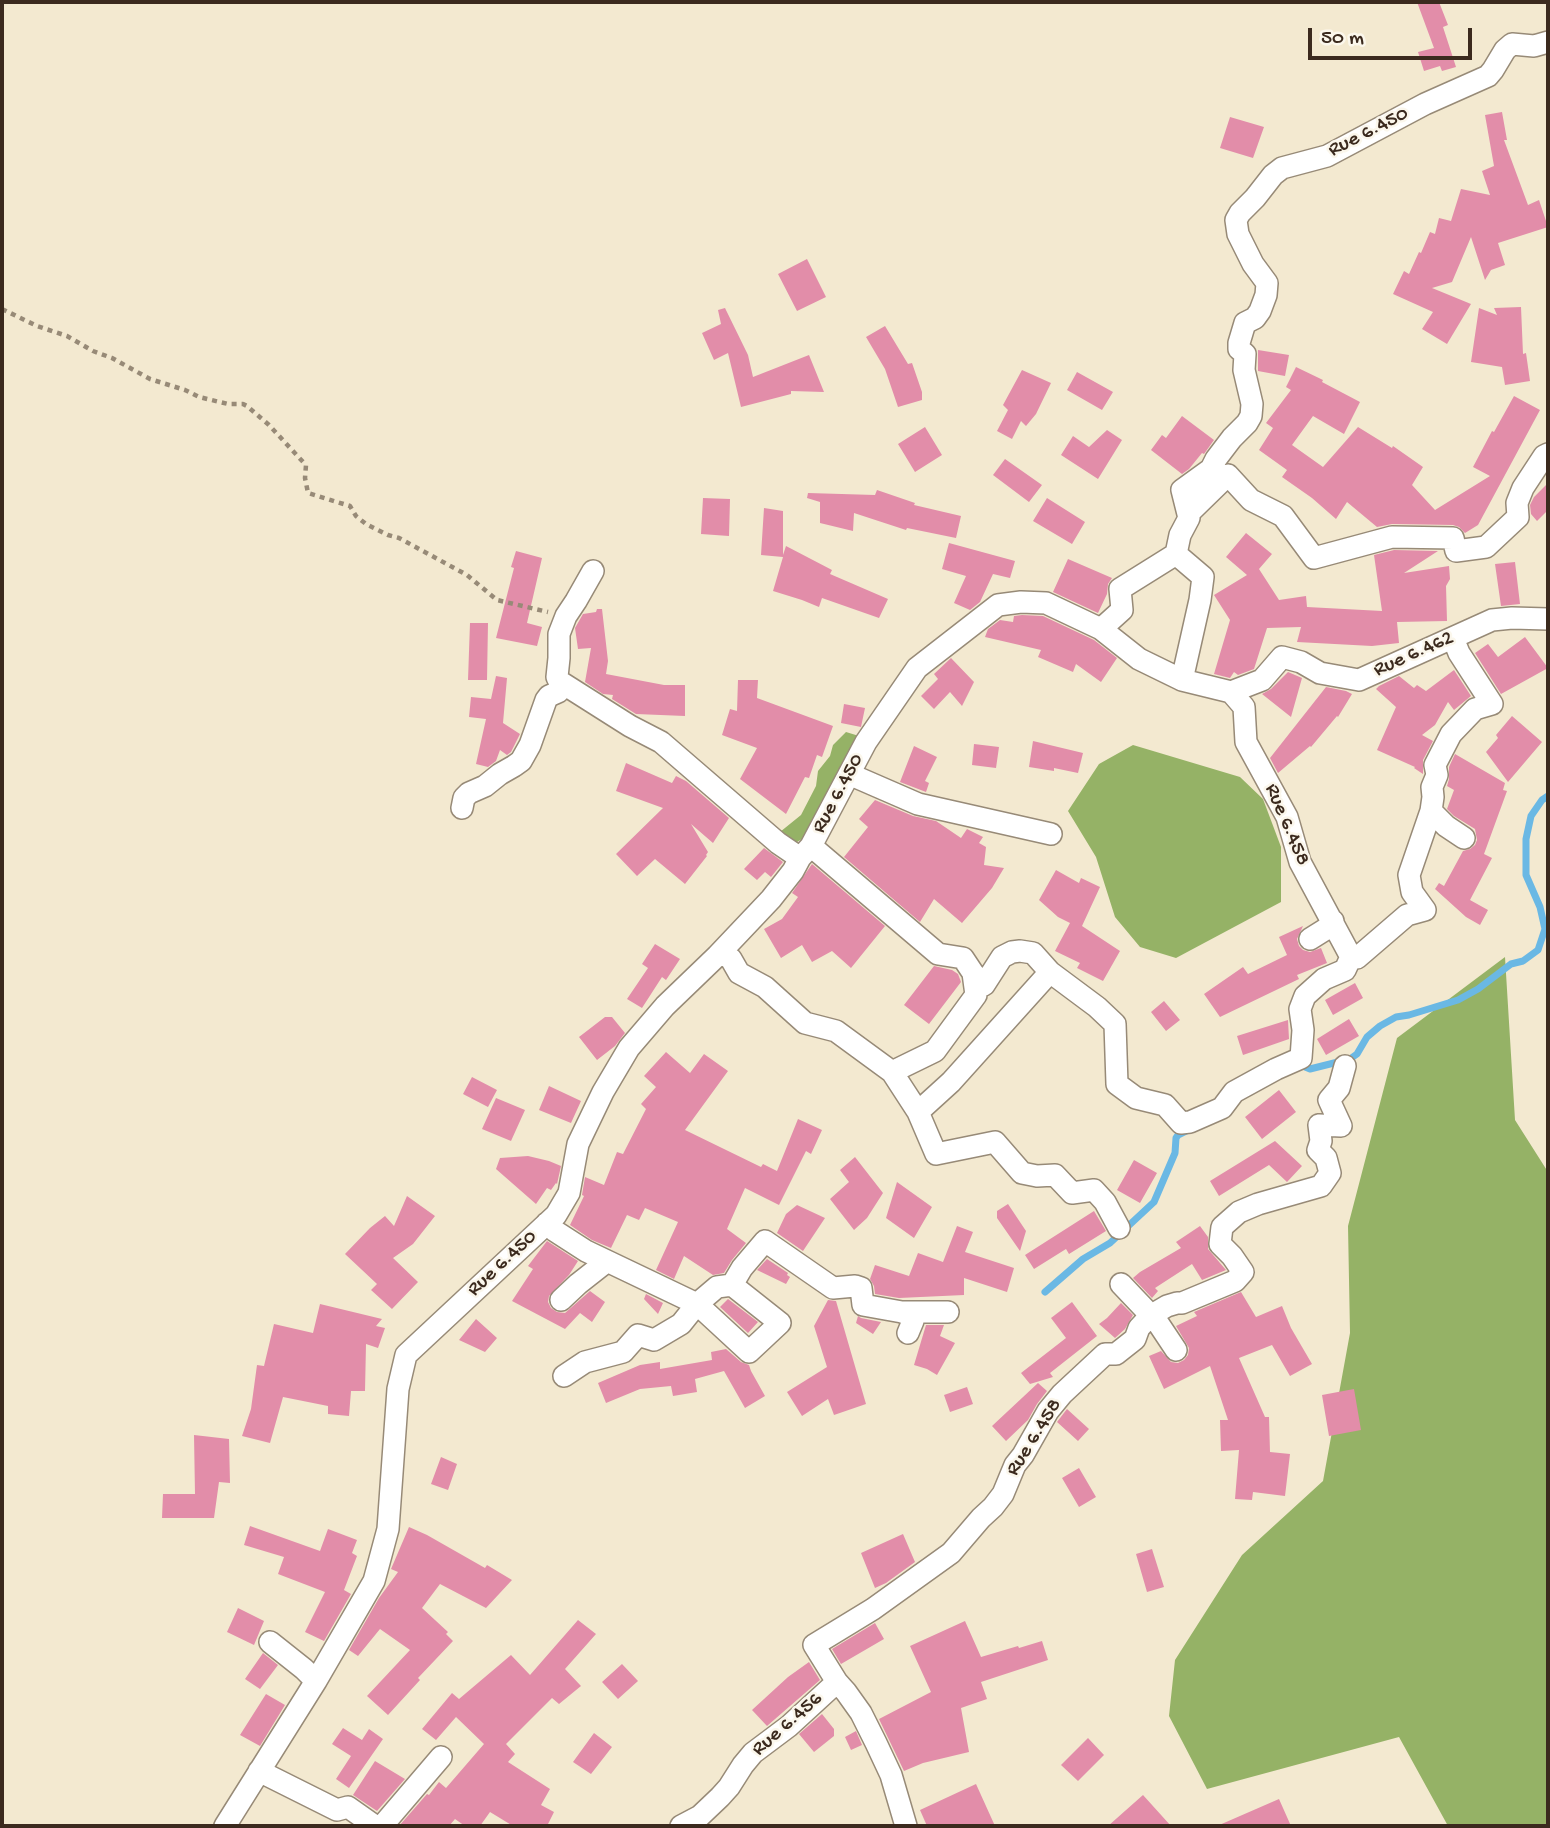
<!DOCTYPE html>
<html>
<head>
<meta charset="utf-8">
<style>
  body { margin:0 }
  #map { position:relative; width:1550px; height:1828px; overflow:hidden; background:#f3e9d0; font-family:"Gochi Hand",sans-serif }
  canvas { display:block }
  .frame { position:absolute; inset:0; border:4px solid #3b2a1e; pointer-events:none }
  .scale { position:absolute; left:1308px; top:28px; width:164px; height:32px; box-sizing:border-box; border:4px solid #3b2a1e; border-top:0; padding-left:9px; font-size:21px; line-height:24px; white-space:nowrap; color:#3b2a1e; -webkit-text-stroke:5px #fbf7ec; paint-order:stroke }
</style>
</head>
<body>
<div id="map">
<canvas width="1550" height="1828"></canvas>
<div class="frame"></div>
<div class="scale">50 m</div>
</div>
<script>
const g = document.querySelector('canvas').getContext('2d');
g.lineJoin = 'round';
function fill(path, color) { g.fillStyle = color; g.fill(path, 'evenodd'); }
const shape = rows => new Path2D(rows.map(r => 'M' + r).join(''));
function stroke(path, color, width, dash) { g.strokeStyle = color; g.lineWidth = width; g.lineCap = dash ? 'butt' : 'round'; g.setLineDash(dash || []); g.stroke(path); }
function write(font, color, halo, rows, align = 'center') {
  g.font = font + ' "Gochi Hand",sans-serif'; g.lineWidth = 5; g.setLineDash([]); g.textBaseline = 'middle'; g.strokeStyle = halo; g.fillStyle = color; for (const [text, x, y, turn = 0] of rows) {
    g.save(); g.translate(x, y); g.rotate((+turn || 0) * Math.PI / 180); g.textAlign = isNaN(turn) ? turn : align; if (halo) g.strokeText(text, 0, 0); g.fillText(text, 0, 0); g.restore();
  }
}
const forest = shape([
  [846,732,859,736,805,837,794,844,780,832,801,815,816,786,818,771,830,756,833,745],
  [1133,745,1240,777,1263,799,1281,847,1281,902,1176,958,1140,947,1115,917,1096,857,1068,811,1099,764],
  [1505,957,1515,1120,1548,1172,1548,1826,1448,1826,1399,1737,1207,1789,1169,1716,1175,1660,1242,1555,1323,1481,1350,1333,1348,1226,1397,1038]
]);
const stream = shape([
  [1298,1064,1310,1069,1350,1059,1357,1054,1367,1037,1380,1026,1396,1017,1409,1015,1458,1000,1478,989,1511,964,1523,961,1538,950,1545,929,1540,907,1526,875,1526,839,1531,816,1542,800,1548,796],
  [1045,1292,1083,1259,1110,1243,1154,1202,1175,1153,1176,1138,1178,1135,1190,1129]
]);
const building = shape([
  [1417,2,1439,2,1448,25,1443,27,1456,67,1442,71,1440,66,1424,71,1418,52,1434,48],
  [1502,112,1507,140,1504,140,1528,205,1539,200,1548,227,1498,243,1505,265,1491,270,1485,280,1471,237,1452,282,1432,288,1471,304,1447,344,1422,329,1433,312,1393,294,1404,271,1409,274,1419,252,1421,253,1430,232,1435,234,1439,218,1451,221,1461,189,1490,195,1482,171,1494,166,1485,115],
  [1230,117,1264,127,1253,158,1220,148],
  [807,259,826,297,797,311,778,274],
  [1521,307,1523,354,1526,353,1530,381,1505,385,1502,367,1471,362,1479,308,1497,315,1494,308],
  [725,308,748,355,753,377,809,355,824,392,791,391,791,394,741,407,728,353,714,360,702,333,721,324,718,310],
  [885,326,908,364,912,363,922,392,922,400,898,407,885,369,866,337],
  [1258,350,1289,355,1285,376,1258,371],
  [1296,367,1323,380,1322,382,1360,402,1344,434,1313,416,1292,445,1323,467,1358,427,1392,448,1393,446,1423,467,1412,485,1435,510,1490,476,1473,467,1492,431,1494,432,1514,396,1540,410,1478,525,1465,533,1459,527,1453,525,1392,524,1377,527,1347,502,1336,519,1312,498,1282,477,1287,470,1259,450,1273,428,1266,423,1291,390,1286,387],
  [1022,370,1051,383,1036,414,1026,426,1021,421,1012,439,997,431,1008,410,1003,405],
  [1077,372,1113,392,1102,410,1067,390],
  [1182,416,1214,440,1204,454,1202,453,1189,469,1182,474,1151,450,1162,435,1166,438],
  [925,427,942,455,915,472,898,444],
  [1107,430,1122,440,1098,479,1061,455,1073,436,1089,447],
  [1005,459,1042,485,1029,502,993,475],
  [1548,483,1548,510,1537,521,1531,514,1530,505,1534,497],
  [877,490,915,503,914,505,961,516,956,538,907,528,906,530,854,513,853,531,820,523,820,502,807,498,808,493,875,495],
  [703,498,730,499,729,536,701,534],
  [1047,498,1085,522,1072,544,1033,521],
  [764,508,783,511,783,555,786,546,832,570,830,574,888,599,879,618,822,598,819,607,802,600,773,591,783,557,761,555],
  [1246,533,1272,554,1259,569,1279,600,1306,596,1307,607,1382,611,1374,555,1394,550,1438,551,1404,573,1449,566,1450,579,1446,586,1447,621,1397,622,1399,643,1372,646,1297,642,1301,627,1267,628,1254,669,1238,675,1234,672,1230,678,1214,674,1230,620,1214,595,1247,575,1226,557],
  [949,543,1015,561,1010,578,993,574,980,602,970,610,954,603,966,576,942,569],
  [516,551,542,558,527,623,542,627,537,646,496,638,514,568,511,567],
  [1068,559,1112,578,1108,584,1107,594,1098,613,1053,592],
  [1515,562,1520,604,1501,606,1495,564],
  [597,609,602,609,608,661,606,674,664,685,685,685,685,716,636,714,612,699,613,695,603,694,585,682,591,648,578,649,575,628,583,614,596,612],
  [1022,615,1043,616,1094,640,1117,658,1101,682,1076,664,1073,672,1038,657,1041,650,985,637,988,629,1000,620,1013,622,1014,616],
  [470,623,488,623,487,680,468,680],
  [1525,637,1548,668,1501,694,1475,653,1488,644,1498,657],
  [951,658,974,682,962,706,950,692,934,709,921,696,938,679,934,674],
  [1454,670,1471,696,1454,710,1448,702,1435,725,1422,735,1433,741,1423,760,1423,774,1414,768,1415,767,1377,750,1396,707,1376,689,1379,686,1399,676,1414,688,1417,685,1426,691],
  [1288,672,1302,678,1291,717,1262,694,1271,689],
  [496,676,507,678,503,723,520,734,511,752,507,755,500,750,496,761,488,767,476,764,486,719,469,717,471,697,491,699],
  [738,680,758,680,757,698,833,726,822,757,817,755,809,778,805,777,786,814,740,779,757,748,722,735,730,709,737,711],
  [1326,687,1346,691,1352,694,1338,717,1337,716,1311,747,1310,746,1278,773,1270,758],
  [844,704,865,708,861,727,841,723],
  [1512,716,1542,742,1508,782,1486,752,1498,738,1496,735],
  [1033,741,1083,753,1078,773,1054,768,1054,771,1029,767],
  [974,744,999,747,996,768,972,765],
  [914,746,937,757,925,781,929,783,926,792,900,782],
  [1455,754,1505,783,1503,790,1507,791,1484,854,1492,858,1470,900,1488,910,1480,925,1466,917,1435,889,1439,883,1444,886,1463,851,1470,849,1475,845,1477,840,1475,829,1454,816,1447,809,1454,790,1447,786,1449,779,1449,767],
  [626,763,672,783,676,776,686,781,729,818,713,843,691,824,708,852,706,855,707,856,685,884,655,859,637,876,616,854,663,808,616,791],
  [875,800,913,816,936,821,961,838,967,829,983,837,979,843,986,847,984,865,1004,868,992,888,962,923,934,899,920,922,844,857,868,827,859,819],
  [764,848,783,862,771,877,765,872,757,880,744,869],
  [812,864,885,926,851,968,832,951,812,962,802,945,781,958,764,929,782,919,798,897,792,893],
  [1056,870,1079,883,1081,878,1100,887,1082,926,1120,951,1103,981,1077,968,1080,963,1055,951,1070,923,1058,917,1039,900],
  [1303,926,1297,939,1299,946,1303,950,1310,952,1321,948,1327,963,1297,975,1299,979,1220,1017,1204,994,1243,967,1248,974,1287,955,1279,937],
  [655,944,680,959,666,980,662,977,642,1008,627,999,648,968,642,964],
  [934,966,952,970,958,974,961,982,929,1024,904,1005],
  [1355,983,1363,998,1333,1015,1325,1000],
  [1164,1001,1180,1020,1166,1031,1151,1012],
  [605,1017,612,1017,625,1033,615,1046,597,1060,579,1037],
  [1349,1019,1359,1036,1326,1055,1317,1039],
  [1288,1020,1289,1039,1243,1055,1237,1036],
  [666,1052,690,1073,704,1054,728,1071,685,1130,761,1167,763,1164,777,1171,798,1119,822,1130,811,1154,806,1151,779,1205,745,1188,727,1229,746,1243,732,1260,724,1273,713,1275,684,1256,674,1279,656,1270,678,1222,645,1208,639,1220,627,1215,611,1248,592,1240,570,1225,584,1196,582,1195,585,1177,604,1185,617,1152,623,1154,646,1109,641,1104,656,1087,644,1076],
  [472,1077,497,1090,488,1107,463,1094],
  [549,1086,581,1101,571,1123,539,1110],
  [1279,1090,1296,1112,1262,1139,1245,1117],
  [496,1098,525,1110,511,1141,482,1129],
  [1275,1141,1302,1166,1287,1182,1269,1165,1219,1196,1210,1181],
  [528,1156,549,1161,561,1166,557,1184,556,1183,551,1190,547,1188,536,1204,496,1169,500,1158],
  [855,1157,883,1193,867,1218,854,1230,830,1199,849,1182,840,1170],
  [1134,1160,1157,1173,1140,1203,1117,1190],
  [897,1182,932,1207,914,1238,886,1218],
  [407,1196,435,1216,413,1244,393,1258,418,1282,392,1309,371,1290,377,1284,345,1254,370,1228,385,1216,394,1226],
  [1008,1204,1026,1231,1020,1251,997,1218,997,1211],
  [797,1205,825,1218,803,1251,777,1233,786,1214],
  [1094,1211,1106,1231,1069,1254,1066,1249,1034,1269,1025,1255],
  [957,1226,973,1232,965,1252,1014,1268,1007,1292,964,1278,964,1295,899,1298,875,1294,874,1286,870,1279,875,1265,909,1276,918,1253,943,1262],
  [1200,1226,1208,1237,1208,1249,1226,1270,1202,1280,1192,1264,1155,1288,1158,1291,1152,1298,1133,1278,1140,1272,1181,1248,1176,1242],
  [547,1241,578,1261,569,1275,549,1296,548,1302,551,1308,557,1312,565,1313,590,1291,605,1302,592,1322,580,1313,565,1329,512,1301,533,1269,528,1266],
  [767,1259,788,1273,787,1275,790,1277,786,1284,757,1270],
  [1241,1292,1256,1317,1282,1306,1291,1328,1312,1364,1290,1376,1272,1345,1239,1358,1265,1417,1269,1417,1270,1452,1290,1454,1285,1496,1253,1492,1252,1500,1235,1499,1239,1450,1221,1451,1220,1420,1228,1420,1210,1366,1164,1389,1149,1356,1161,1351,1171,1362,1178,1363,1184,1360,1188,1355,1189,1348,1176,1326,1197,1316,1194,1312],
  [646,1294,663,1303,658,1314,644,1299],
  [728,1299,758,1322,748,1333,720,1307],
  [828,1300,836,1301,866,1404,834,1415,828,1399,802,1416,787,1392,827,1367,814,1326],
  [1072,1302,1097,1336,1050,1373,1053,1377,1030,1384,1021,1373,1066,1338,1051,1318],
  [1121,1303,1133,1315,1125,1329,1115,1338,1099,1324,1107,1318],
  [320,1304,382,1319,376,1326,385,1328,378,1348,366,1344,365,1391,351,1391,349,1416,328,1414,328,1406,283,1397,270,1443,242,1436,251,1409,257,1365,264,1366,274,1324,313,1333],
  [858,1316,861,1318,881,1322,873,1334,856,1323],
  [476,1319,497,1338,485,1352,459,1340],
  [926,1325,944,1325,940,1336,955,1343,937,1375,927,1369,914,1365],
  [726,1349,741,1362,749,1365,751,1371,765,1396,745,1408,724,1371,695,1379,697,1392,673,1396,671,1386,640,1389,606,1403,598,1383,640,1365,660,1362,660,1369,712,1360,711,1352],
  [1038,1383,1047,1391,1037,1404,1028,1420,1006,1441,992,1426],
  [967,1387,973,1404,950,1412,944,1395],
  [1354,1389,1361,1430,1329,1436,1322,1395],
  [1067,1409,1089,1429,1078,1441,1057,1422],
  [194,1435,229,1439,230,1483,219,1482,214,1518,162,1518,163,1494,195,1494],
  [441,1457,457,1464,448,1490,431,1484],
  [1079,1468,1096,1497,1079,1507,1062,1478],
  [250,1526,320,1551,328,1529,357,1540,352,1553,357,1556,344,1590,351,1594,324,1641,305,1632,325,1592,278,1574,284,1557,244,1545],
  [409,1527,427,1535,485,1568,487,1565,512,1580,486,1608,440,1584,422,1608,448,1632,446,1634,453,1641,418,1678,420,1680,388,1715,367,1696,410,1650,380,1629,358,1656,349,1650,379,1598,398,1572,391,1569],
  [903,1534,915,1562,886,1583,875,1588,861,1553],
  [1152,1549,1164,1587,1147,1592,1136,1554],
  [238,1608,264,1621,254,1645,227,1632],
  [578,1620,596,1634,565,1669,581,1686,559,1704,552,1698,506,1744,515,1754,508,1762,550,1789,541,1805,554,1812,547,1826,513,1826,490,1812,480,1826,465,1826,455,1819,449,1826,399,1826,427,1794,429,1795,439,1782,446,1788,484,1744,456,1717,436,1740,422,1729,452,1693,459,1699,511,1655,530,1675],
  [965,1621,981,1657,1018,1646,1019,1648,1042,1641,1048,1660,981,1682,987,1699,961,1708,969,1752,923,1763,904,1771,879,1719,931,1692,910,1646],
  [875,1623,884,1639,841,1664,832,1649],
  [263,1653,278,1665,260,1689,245,1679],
  [809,1662,820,1680,767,1726,752,1710,788,1677],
  [622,1664,638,1681,618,1699,602,1682],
  [266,1694,285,1705,260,1746,240,1735],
  [822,1714,834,1729,834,1736,814,1752,799,1734],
  [343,1728,362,1740,369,1729,383,1739,349,1788,336,1779,351,1756,332,1744],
  [856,1731,862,1745,851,1750,845,1737],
  [594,1733,612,1747,591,1774,573,1762],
  [1088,1738,1104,1755,1078,1781,1061,1765],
  [375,1761,405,1779,377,1811,353,1795],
  [976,1784,995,1826,927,1826,920,1810],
  [1143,1795,1171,1826,1108,1826],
  [1279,1799,1291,1826,1217,1826]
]);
const path = shape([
  [2,309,37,326,67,336,93,351,112,358,150,379,185,390,199,397,228,404,243,404,247,406,269,425,304,463,306,465,305,478,308,493,350,506,356,516,366,524,388,535,399,538,467,575,497,600,548,612]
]);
const street = shape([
  [1189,513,1228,475,1251,500,1283,516,1314,558,1392,537,1453,538,1456,551,1486,547,1518,517,1517,503,1523,488,1544,456,1548,454],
  [1176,554,1203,577,1200,600,1182,680],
  [593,571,576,601,566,616,559,634,559,658,557,677,559,681,630,726,661,742,778,843,800,858],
  [1101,629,1122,610,1120,589,1176,554,1180,535,1189,518,1182,490,1211,469,1216,459,1232,438,1247,423,1251,416,1252,404,1244,370,1245,354,1239,349,1239,343,1245,323,1255,318,1260,311,1266,295,1267,283,1253,264,1238,234,1236,220,1240,213,1255,198,1273,175,1282,168,1327,156,1425,104,1488,76,1493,70,1505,50,1512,44,1534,46,1548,42],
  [1231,692,1244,707,1246,742,1287,817,1300,862,1351,957],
  [849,774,918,804,1051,834],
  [462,808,464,798,469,793,485,786,500,774,514,766,521,761,530,745,546,700,549,696,558,692,565,685],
  [1431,811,1446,826,1464,838],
  [811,846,938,954,963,958,973,973,984,985,1002,957,1012,952,1020,951,1033,953,1050,972],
  [1310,939,1326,929,1333,921],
  [717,956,725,955,731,959,739,973,765,987,805,1023,836,1031,892,1072,918,1112,951,1082,1050,972,1097,1007,1115,1024,1117,1084,1136,1098,1165,1105,1181,1123,1190,1122,1222,1108,1234,1092,1276,1069,1301,1058,1303,1030,1300,1009,1305,996,1324,979,1345,970,1351,957,1357,958,1407,915,1425,910,1412,892,1409,875,1431,811,1433,797,1432,787,1437,775,1435,765,1451,734,1475,709,1492,704,1459,653,1455,643,1457,637],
  [892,1072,935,1051,976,995,973,973],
  [918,1112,936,1154,995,1142,1022,1173,1037,1176,1055,1175,1072,1193,1094,1190,1105,1202,1119,1228],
  [547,1223,555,1231,586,1251,697,1304,749,1352,780,1323,732,1285],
  [1121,1284,1158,1323,1176,1350],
  [561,1300,578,1284,606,1262],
  [902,1312,911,1315,913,1321,908,1333],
  [564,1376,585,1362,623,1352,638,1335,654,1340,681,1324,697,1304,717,1287,732,1285,742,1268,765,1241,833,1288,855,1286,861,1288,863,1305,902,1312,948,1312],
  [270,1642,304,1669,316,1681],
  [259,1771,337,1810,348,1807,375,1826],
  [225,1826,316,1681,374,1581,388,1529,398,1389,406,1355,556,1215,569,1193,578,1144,603,1092,629,1048,665,1006,717,956,771,899,793,871,800,858,811,846,866,742,917,668,998,605,1021,602,1046,603,1101,629,1139,659,1182,680,1231,692,1262,680,1282,657,1301,662,1320,673,1359,680,1492,620,1512,618,1548,619],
  [382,1826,441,1757],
  [681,1826,700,1816,720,1797,729,1787,743,1765,753,1753,789,1726,837,1682],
  [906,1826,891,1775,876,1743,861,1713,846,1692,837,1682,814,1645,873,1609,951,1553,981,1518,993,1507,1003,1494,1015,1465,1023,1455,1048,1411,1062,1394,1105,1354,1116,1354,1135,1339,1139,1328,1150,1316,1167,1306,1177,1303,1182,1303,1235,1281,1243,1272,1232,1256,1220,1244,1222,1227,1239,1212,1258,1204,1321,1186,1330,1173,1326,1158,1318,1150,1321,1141,1319,1125,1341,1126,1329,1100,1339,1088,1345,1066]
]);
const streetNames = [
  ["Rue 6.450",1369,133,-27],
  ["Rue 6.462",1414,655,-24],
  ["Rue 6.450",839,794,-62],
  ["Rue 6.458",1286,825,67],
  ["Rue 6.450",503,1264,-43],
  ["Rue 6.458",1035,1438,-58],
  ["Rue 6.456",788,1725,-41]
];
fill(forest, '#95b266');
stroke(stream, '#6ab8e4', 7);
fill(building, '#e28da9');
stroke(street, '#978a77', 24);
stroke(path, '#978a77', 4.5, [5, 5]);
stroke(street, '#fff', 21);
write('21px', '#3b2a1e', '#fbf7ec', streetNames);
</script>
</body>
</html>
